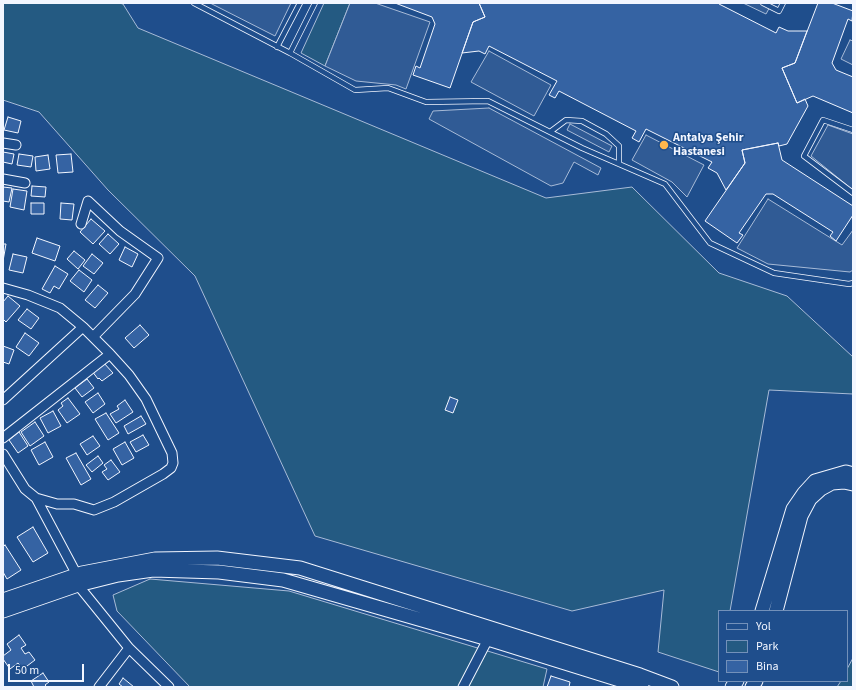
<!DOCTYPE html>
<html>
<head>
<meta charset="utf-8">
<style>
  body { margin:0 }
  #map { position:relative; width:856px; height:690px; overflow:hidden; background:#1f4e8c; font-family:"Source Sans 3",sans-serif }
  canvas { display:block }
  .frame { position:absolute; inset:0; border:4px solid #f2f6ff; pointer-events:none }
  .legend { position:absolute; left:718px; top:610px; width:130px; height:72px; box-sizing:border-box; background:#1f4e8c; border:1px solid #7391ba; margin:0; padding:5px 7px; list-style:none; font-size:12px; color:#f2f6ff }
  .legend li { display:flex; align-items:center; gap:8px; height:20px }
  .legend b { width:20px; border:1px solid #7391ba }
  .scale { position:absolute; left:8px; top:664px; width:76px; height:18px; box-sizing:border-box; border:2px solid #f2f6ff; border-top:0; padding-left:5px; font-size:12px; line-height:14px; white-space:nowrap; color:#f2f6ff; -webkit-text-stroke:3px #1f4e8c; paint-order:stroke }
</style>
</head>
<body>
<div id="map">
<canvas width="856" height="690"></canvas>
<div class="frame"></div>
<ul class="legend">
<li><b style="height:5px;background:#1f4e8c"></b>Yol</li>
<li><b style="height:11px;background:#245a82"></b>Park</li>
<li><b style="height:11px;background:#3563a3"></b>Bina</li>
</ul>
<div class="scale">50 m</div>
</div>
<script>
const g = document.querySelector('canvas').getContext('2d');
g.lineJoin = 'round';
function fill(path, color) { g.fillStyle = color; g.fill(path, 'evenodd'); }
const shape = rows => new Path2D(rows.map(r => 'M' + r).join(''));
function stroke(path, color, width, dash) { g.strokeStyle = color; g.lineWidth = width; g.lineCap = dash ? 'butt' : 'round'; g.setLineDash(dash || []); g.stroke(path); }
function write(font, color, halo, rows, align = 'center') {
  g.font = font + ' "Source Sans 3",sans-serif'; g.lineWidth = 3; g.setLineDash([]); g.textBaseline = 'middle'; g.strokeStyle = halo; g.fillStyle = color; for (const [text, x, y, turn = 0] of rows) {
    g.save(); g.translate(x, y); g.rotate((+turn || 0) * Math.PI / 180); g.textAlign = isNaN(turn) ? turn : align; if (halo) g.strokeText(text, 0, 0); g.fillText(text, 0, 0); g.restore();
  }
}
const green = shape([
  [3,3,119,3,123,4,138,28,546,198,632,187,719,273,787,296,853,357,853,394,769,390,730,611,719,611,719,672,658,652,664,590,572,611,315,536,195,276,108,190,39,112,3,100,3,3],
  [324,3,350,3,325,66,301,53,324,3],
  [150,579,289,591,547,669,543,687,190,687,117,611,113,595,150,579],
  [853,658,853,687,837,687,841,681,847,681,847,669,853,658]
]);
const parking = shape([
  [210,3,291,3,275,36,210,3],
  [350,3,375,3,430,22,406,89,396,85,356,81,325,66,350,3],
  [743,3,772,3,766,14,743,3],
  [850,40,853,41,853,65,841,59,850,40],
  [489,51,551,85,534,116,471,82,489,51],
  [489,108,601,168,598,175,574,162,563,183,551,186,429,119,433,111,489,108],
  [570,124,612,146,609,152,567,130,570,124],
  [828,125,853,134,853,190,811,156,828,125],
  [646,135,704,165,687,197,672,182,632,160,646,135],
  [768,199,842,245,853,230,853,270,850,272,768,264,737,248,768,199]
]);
const building = shape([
  [395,3,479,3,485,17,473,22,450,88,413,75,416,66,420,68,435,24,432,17,395,3],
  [479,3,720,3,719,4,776,33,779,27,788,31,807,31,795,63,782,68,797,103,805,99,808,106,787,144,779,146,778,143,742,150,745,163,726,190,717,173,708,168,712,162,646,129,639,142,632,138,636,131,559,91,555,98,549,95,557,81,489,46,485,54,479,51,462,53,473,22,485,17,479,3],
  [818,3,832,3,853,11,852,21,848,19,832,63,836,70,853,77,853,113,813,96,797,103,782,68,795,63,818,3],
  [8,117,21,121,18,133,4,130,8,117],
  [778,143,782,160,853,206,853,215,836,241,830,236,833,232,773,194,766,194,739,233,743,235,737,243,705,221,745,163,742,150,778,143],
  [3,152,14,154,12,164,3,162,3,152],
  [19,154,33,156,31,167,17,165,19,154],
  [71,154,73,172,58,173,56,155,71,154],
  [48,155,50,169,36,171,35,157,48,155],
  [32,186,46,187,45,197,31,196,32,186],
  [3,187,12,188,9,202,3,201,3,187],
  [13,189,27,191,24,210,10,207,13,189],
  [31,203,44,203,44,214,31,214,31,203],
  [61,203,74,204,72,220,60,219,61,203],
  [91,219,105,231,93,244,80,232,91,219],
  [108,234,119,244,110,254,99,244,108,234],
  [37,238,60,246,55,261,32,253,37,238],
  [3,244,6,244,3,261,3,244],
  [125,247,138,254,132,267,119,260,125,247],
  [74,251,85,260,78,269,67,259,74,251],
  [13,254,27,257,23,273,9,270,13,254],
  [92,254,103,263,94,274,83,266,92,254],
  [55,266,68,274,59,289,54,286,50,293,42,289,55,266],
  [79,270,92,280,84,292,70,281,79,270],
  [98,285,108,293,95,308,85,300,98,285],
  [8,296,20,306,6,322,3,319,3,302,8,296],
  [27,309,39,318,31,329,18,320,27,309],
  [140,325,149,335,134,348,125,338,140,325],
  [25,333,39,343,29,356,16,347,25,333],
  [3,346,14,350,9,364,3,362,3,346],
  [103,362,113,373,102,381,99,378,98,379,92,371,103,362],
  [87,379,94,388,82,397,75,388,87,379],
  [98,393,105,404,93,413,85,402,98,393],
  [450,397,458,400,453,413,445,410,450,397],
  [68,398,80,414,67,423,58,410,63,406,61,403,68,398],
  [125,400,133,412,116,423,110,414,119,409,117,406,125,400],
  [53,411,61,426,48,433,40,418,53,411],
  [106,413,119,433,108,440,95,419,106,413],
  [141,416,146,424,128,434,124,426,141,416],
  [35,422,44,436,30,446,21,432,35,422],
  [19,432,28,446,18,453,9,440,19,432],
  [143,435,149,445,136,452,130,442,143,435],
  [93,436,100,446,87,455,80,444,93,436],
  [45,442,53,457,39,465,31,450,45,442],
  [125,442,134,458,122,465,113,449,125,442],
  [76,453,91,479,81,485,66,458,76,453],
  [98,456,103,463,92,472,86,465,98,456],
  [111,460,120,472,108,480,102,472,107,469,104,465,111,460],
  [33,527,48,553,33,562,17,537,33,527],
  [5,545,21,570,7,579,3,572,3,547,5,545],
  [19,635,26,645,21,648,25,654,29,652,35,660,23,669,18,663,10,669,3,659,3,656,11,650,7,644,19,635],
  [43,673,49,682,45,685,47,687,34,687,31,681,43,673],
  [551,676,570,682,569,687,547,687,551,676],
  [123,678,134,687,123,687,119,684,123,678]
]);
const lane = shape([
  [194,3,290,53,355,90,388,88,426,102,488,101,582,148,665,184,710,243,774,273,849,284,853,283],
  [763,3,779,11,783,3],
  [277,47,300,3],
  [290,53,315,3],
  [853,130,823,120,804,156,853,193],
  [550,132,566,120,582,121,606,134,619,146,619,164]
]);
const street = shape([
  [3,143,16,145],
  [3,179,25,183],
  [81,224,88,201,120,231,158,258,135,294,93,337],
  [3,288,28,295,60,308,83,327,110,354,129,375,146,399,172,453,173,463,171,468,163,474,114,502,94,510,74,504,57,504,36,498,25,489,3,454],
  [3,400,83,327],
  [3,438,110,354],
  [36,498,77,575],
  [78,585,129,648,169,687],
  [99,687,129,648],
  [463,687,488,639]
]);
const secondary = shape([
  [3,600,82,573,155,559,217,558,300,568,640,675,672,687],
  [3,611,78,585,118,575,153,570,219,572,283,580,488,639,642,687],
  [762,611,793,509,804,493,815,481,846,472,853,474],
  [776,611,801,516,810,499,821,489,832,483,844,482,853,484],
  [732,687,737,681],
  [752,687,756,681]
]);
const markers = [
  [664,145,5,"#ffb74d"]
];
const poiNames = [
  ["Antalya Şehir",673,138],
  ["Hastanesi",673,152]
];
fill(green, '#245a82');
stroke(green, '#a8bbd7', 1);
fill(parking, '#305b95');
stroke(parking, '#a8bbd7', 1);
fill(building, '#3563a3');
stroke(building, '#f2f6ff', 1);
stroke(lane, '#f2f6ff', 6);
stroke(street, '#f2f6ff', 11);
stroke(secondary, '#f2f6ff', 15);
stroke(lane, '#1f4e8c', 4.5);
stroke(street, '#1f4e8c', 9);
stroke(secondary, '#1f4e8c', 13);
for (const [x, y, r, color] of markers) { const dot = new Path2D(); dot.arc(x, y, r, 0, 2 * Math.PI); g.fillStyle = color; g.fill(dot); stroke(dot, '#1f4e8c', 1.5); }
write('bold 12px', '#f2f6ff', '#1f4e8c', poiNames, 'left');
</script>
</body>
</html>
